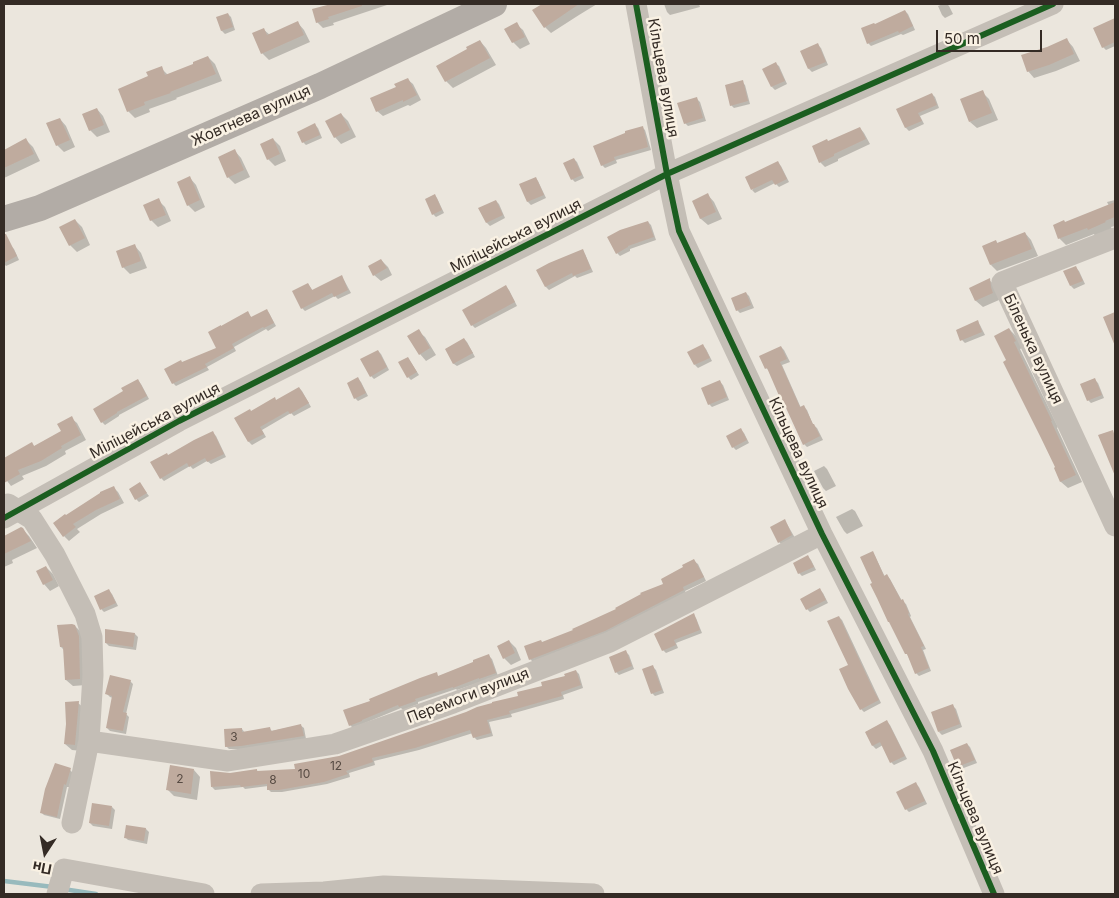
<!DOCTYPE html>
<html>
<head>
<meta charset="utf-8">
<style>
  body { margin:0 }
  #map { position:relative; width:1119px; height:898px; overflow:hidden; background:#ebe6dd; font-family:Inter,sans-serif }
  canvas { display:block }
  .frame { position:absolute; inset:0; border:5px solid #342b25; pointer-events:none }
  .north { position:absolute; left:20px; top:828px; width:50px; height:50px; -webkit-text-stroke:4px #f9f1e3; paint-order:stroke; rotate:191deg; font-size:14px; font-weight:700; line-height:20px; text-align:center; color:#342b25 }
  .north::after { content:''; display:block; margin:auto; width:18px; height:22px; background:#342b25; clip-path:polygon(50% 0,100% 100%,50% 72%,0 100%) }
  .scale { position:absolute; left:936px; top:30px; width:106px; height:22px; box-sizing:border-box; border:2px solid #342b25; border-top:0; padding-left:6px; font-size:15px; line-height:18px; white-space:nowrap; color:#342b25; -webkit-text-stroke:4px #f9f1e3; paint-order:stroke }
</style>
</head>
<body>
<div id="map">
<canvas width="1119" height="898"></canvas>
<div class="frame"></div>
<div class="north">Пн</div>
<div class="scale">50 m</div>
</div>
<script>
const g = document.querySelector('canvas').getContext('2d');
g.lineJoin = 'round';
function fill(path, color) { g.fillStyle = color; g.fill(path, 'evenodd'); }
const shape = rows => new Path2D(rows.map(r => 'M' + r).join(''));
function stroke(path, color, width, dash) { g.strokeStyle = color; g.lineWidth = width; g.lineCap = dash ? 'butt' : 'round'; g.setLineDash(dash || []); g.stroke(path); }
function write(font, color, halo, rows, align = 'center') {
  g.font = font + ' Inter,sans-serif'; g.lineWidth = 5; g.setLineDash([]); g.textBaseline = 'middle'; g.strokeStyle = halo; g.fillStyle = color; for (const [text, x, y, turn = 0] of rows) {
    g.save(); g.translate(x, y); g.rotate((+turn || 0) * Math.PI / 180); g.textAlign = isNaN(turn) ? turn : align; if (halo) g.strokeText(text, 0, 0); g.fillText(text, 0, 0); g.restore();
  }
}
const shadow = shape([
  [335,4,390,4,333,23,334,25,323,28,317,22,313,10],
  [544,4,597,4,579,15,551,33,545,27,534,11],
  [664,4,699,4,700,7,670,15,667,12],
  [943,4,947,4,949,6,953,14,945,18,942,15,938,6],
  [905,11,908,14,915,30,903,35,901,34,871,46,868,43,875,25],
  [228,14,231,17,235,30,225,34,222,31,218,18],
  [1114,19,1115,46,1106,50,1103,47],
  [298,23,304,30,310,42,269,60,262,53,264,30,270,35],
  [516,24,523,30,530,44,520,49,513,42],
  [1067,40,1073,47,1080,61,1056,71,1034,78,1028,71],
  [480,41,486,48,496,65,453,88,446,81,438,66,469,50],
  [818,45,821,48,828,65,812,72,809,69,802,52],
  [208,57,215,64,222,81,176,98,177,99,149,109,150,112,135,118,128,111,149,77,161,68,168,75,195,65],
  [776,64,779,66,787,84,775,90,772,87],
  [407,79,413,84,421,100,410,106,408,105,383,116,377,111,397,87],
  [742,82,745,85,750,104,734,108,731,105],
  [982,92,989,99,998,120,977,128,970,122],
  [932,94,935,97,939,108,920,116,924,124,909,131,906,128,898,110],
  [697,99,700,102,706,121,688,126,685,123],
  [97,109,103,116,110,132,97,137,90,130],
  [341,114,348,121,356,137,341,144,335,137],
  [60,119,66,126,75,147,64,152,57,145],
  [315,125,318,128,322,138,306,145,303,142],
  [642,127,645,130,651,150,616,160,617,163,605,168,602,165],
  [860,128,864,133,870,144,838,159,838,161,825,167,820,162,829,143],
  [273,139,280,146,286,161,275,166,268,159],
  [26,140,33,147,40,161,4,178,4,151],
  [235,151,241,158,250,177,235,184,228,177],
  [574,159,577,162,584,178,575,182,572,179],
  [778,163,781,166,789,182,779,187,775,183,755,193,752,190],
  [190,178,196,185,205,207,195,212,188,205],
  [535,178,538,181,546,198,531,205,528,202,520,185],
  [708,195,714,202,722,219,708,225,701,219,693,201],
  [435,196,437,198,444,213,436,217,433,214],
  [158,200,165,207,171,221,158,227,151,220],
  [1115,200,1115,226,1111,227,1112,229,1095,236,1094,234,1066,245,1059,238,1109,206,1107,202],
  [496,201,499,204,505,218,490,226,487,223,480,209],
  [75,220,82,227,90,245,77,252,70,245],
  [648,222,651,225,656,240,630,249,630,251,620,256,617,253],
  [1025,233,1031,240,1038,256,997,271,991,265,996,241,998,244],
  [11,246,14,249,19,260,6,266,4,264,4,250],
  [135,246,141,253,147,268,130,274,123,267],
  [582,251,585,254,593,272,577,278,575,276,549,290,546,287,538,270],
  [381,260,388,267,392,275,381,281,374,275],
  [1076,268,1079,271,1085,284,1074,289,1071,286],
  [341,277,344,280,351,293,338,299,335,296,305,311,302,308,308,284,313,291],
  [989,280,996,286,999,300,983,307,976,301,970,289],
  [506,287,509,290,517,306,475,328,472,325],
  [746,293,749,296,754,308,740,313,737,310],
  [266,310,269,313,276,326,268,331,266,329,234,347,236,351,207,367,209,370,176,386,173,383,182,364,218,348,222,327,250,316,252,318],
  [977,322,980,325,985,335,965,343,962,340,957,330],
  [1009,329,1016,336,1022,348,1020,349,1058,427,1057,428,1082,482,1068,488,1061,482,1055,469,1056,468,1008,361],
  [418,331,425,337,436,355,426,361,420,354],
  [464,339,467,342,475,357,457,366,454,364,446,349],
  [703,346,706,349,712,361,698,368,695,365],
  [781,347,784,350,790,362,782,365,801,408,804,407,807,410,813,425,817,428,823,440,807,447,804,444,770,371,766,368],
  [378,351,381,354,389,370,374,379,371,376],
  [410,361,419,375,411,380,408,377],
  [358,379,361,382,368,396,358,401,355,398],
  [1095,380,1098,383,1104,398,1091,403,1088,400],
  [138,381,141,384,149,399,119,415,119,416,105,425,102,422,124,392],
  [720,382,723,385,729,400,712,407,709,404],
  [299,388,302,391,311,407,294,416,291,413,262,430,266,437,252,445,249,442,236,419,277,401],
  [71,418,77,423,86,440,65,451,66,454,46,466,22,476,24,479,11,486,4,477,4,460,32,444,35,447,63,431],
  [741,430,744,433,749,443,736,450,733,447],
  [213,433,216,436,226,457,211,464,207,461,193,469,190,466,164,481,161,478,169,456],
  [824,466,827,469,836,486,826,491,823,488,814,471],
  [113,487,118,492,124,503,101,514,77,529,80,532,69,541,64,536,66,516],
  [142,487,149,496,139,502,136,499],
  [852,509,855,511,863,526,847,534,844,531,836,517],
  [784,521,787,524,795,538,782,545,779,542],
  [22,529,29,536,37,548,12,560,13,563,4,567,4,541],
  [872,553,875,556,885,577,887,576,890,579,902,601,906,604,911,616,910,617,926,649,923,650,931,671,919,676,916,673,874,583],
  [808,557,811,560,816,570,802,576,799,573],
  [694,561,698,564,706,581,685,591,687,594,609,634,534,663,530,659,542,643,575,631,618,610,665,584],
  [46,567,53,574,59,586,50,591,44,584],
  [820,590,823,593,828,603,810,612,807,609],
  [109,591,112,594,118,606,104,612,102,610,96,597],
  [693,615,696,618,702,633,676,643,678,648,666,653,663,650],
  [839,617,842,620,881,703,864,712,861,709,850,688,850,665],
  [75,626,82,633,86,685,73,686,66,680,64,650,61,647],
  [135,634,138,637,136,650,109,646,106,643],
  [509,641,516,648,521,660,511,665,504,658],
  [626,652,629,655,634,669,619,675,616,672],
  [489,656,492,659,498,676,457,690,456,689,418,702,418,704,403,710,401,708,353,728,350,725,371,702,436,674,439,677],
  [653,667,656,670,664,693,655,696,652,693],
  [576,671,579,674,583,688,563,695,564,699,511,714,512,717,489,722,493,736,477,740,474,737,473,733,419,750,374,761,375,765,349,773,350,777,327,784,282,792,271,792,268,789,268,786,245,789,243,787,215,790,212,787,230,775,257,770,258,772,297,771,339,757,520,696,543,687],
  [130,681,133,684,126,714,129,717,126,734,110,731,107,728,113,698,110,697,107,694],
  [78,703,85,709,82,751,72,750,65,744],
  [953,706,956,709,962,727,942,735,939,732],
  [887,722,890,725,907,759,894,765,891,762,883,745,876,749,873,746,866,732],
  [300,725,304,728,306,739,245,749,229,749,226,746,242,729,245,733,270,729,272,731],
  [967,744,970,747,977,763,961,769,958,766],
  [70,770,73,773,69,787,67,787,60,819,44,815,41,812],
  [194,770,200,777,197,800,174,796,167,789],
  [916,784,919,787,927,804,909,812,906,809],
  [112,807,115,810,112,829,93,826,90,823],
  [127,826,146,829,149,832,147,844,128,840,125,837]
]);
const stream = shape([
  [4,881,53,887],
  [63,889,96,894]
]);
const building = shape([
  [331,4,362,4,362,6,328,17,329,19,316,23,312,9],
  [542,4,579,4,544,28,532,10],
  [905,10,913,26,899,33,898,31,867,44,861,28,874,23,875,24],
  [228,13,233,27,221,31,216,17],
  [1115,18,1115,42,1102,48,1093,28],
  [298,21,304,35,261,54,252,33,264,28,267,35],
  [517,22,525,37,512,43,504,29],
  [1067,38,1074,54,1049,65,1027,72,1021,55,1047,47],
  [480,40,490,58,445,82,436,66,467,49,466,47],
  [818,43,826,62,808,69,800,51],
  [208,56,216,74,170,92,171,93,144,102,145,105,127,112,118,89,148,76,146,72,162,66,165,75,193,64,193,62],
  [776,62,785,81,771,87,762,69],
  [408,78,417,95,403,102,403,100,376,112,370,98,396,87,394,84],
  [743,80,748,101,730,106,725,85],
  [983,90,992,113,969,122,960,99],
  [932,93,937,105,918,113,922,121,905,128,896,109],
  [697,97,703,118,684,124,677,103],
  [97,108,104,125,89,131,82,114],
  [341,113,350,130,334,138,325,121],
  [60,118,70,140,56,146,46,123],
  [315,123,320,135,302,143,297,132],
  [643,126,648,147,614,157,615,160,601,166,593,146,625,133,625,131],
  [860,127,866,139,834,154,834,156,819,163,812,146,827,139,828,141],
  [26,138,34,154,4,168,4,150],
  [273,138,280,154,267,160,260,144],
  [235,149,244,170,227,178,218,157],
  [574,158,582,175,571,180,563,163],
  [778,161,787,179,775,185,772,180,751,190,745,177],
  [190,176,200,200,187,206,177,182],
  [536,177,544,195,527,202,519,184],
  [708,193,716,212,700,219,692,201],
  [435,194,442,210,432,215,425,199],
  [159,198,166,215,150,221,143,205],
  [496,200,503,215,486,223,478,208],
  [1115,202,1115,217,1105,221,1106,222,1088,230,1087,228,1058,239,1053,225,1064,220,1065,222],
  [75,219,85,238,69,246,59,227],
  [648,221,654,237,628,246,628,247,616,254,607,237,620,230],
  [1025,232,1032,249,990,265,982,246,996,240,997,243],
  [4,234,6,234,17,256,4,263],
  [135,244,141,261,122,268,116,251],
  [583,249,591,269,573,276,572,273,545,287,536,270,549,263],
  [381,259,387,268,373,276,368,266],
  [1076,266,1083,281,1070,286,1063,271],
  [342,275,348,290,334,297,332,293,301,309,292,291,308,283,312,290],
  [990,278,991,287,993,293,975,301,969,288],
  [506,285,515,302,471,326,462,310],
  [746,292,751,305,736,311,731,298],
  [267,309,274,323,264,328,263,327,232,344,234,348,205,364,207,367,172,384,164,369,181,360,182,362,216,348,208,332,221,325,221,326,248,311,251,317],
  [1115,312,1115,346,1103,317],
  [978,320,982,332,960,341,956,330],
  [1009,328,1016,341,1014,342,1052,421,1051,421,1076,475,1060,482,1054,468,1055,467,1041,438,1003,362,1006,360,994,336],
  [419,329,430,348,419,355,407,336],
  [464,338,473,353,453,364,445,349],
  [703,344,710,358,694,365,687,352],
  [781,346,787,359,780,362,800,407,804,405,813,424,814,424,820,436,803,445,781,397,780,398,767,368,765,369,759,356],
  [378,350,387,367,370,377,360,359],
  [408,357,417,372,407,378,398,362],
  [358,377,366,393,354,399,347,383],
  [1095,378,1102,395,1087,401,1080,384],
  [138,379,147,396,117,412,117,413,101,423,93,409,123,391,121,388],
  [720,380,727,397,708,405,701,388],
  [299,387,309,403,290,414,288,411,260,427,264,434,248,442,234,418,250,409,251,411,275,397,276,400],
  [72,416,81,435,61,446,62,448,41,461,18,470,20,474,4,483,4,458,32,442,34,446,61,431,57,424],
  [741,428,747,440,732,448,726,436],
  [1113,430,1115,437,1115,476,1098,435],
  [213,431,224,454,207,462,205,458,189,467,187,463,160,479,150,462,167,453,168,455,194,440],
  [140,482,147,493,135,500,129,489],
  [114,486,120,499,96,510,73,524,76,527,63,537,53,523,65,514,66,515,100,493,100,492],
  [785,519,792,535,778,543,770,527],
  [21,527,23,528,31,541,4,554,4,536],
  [873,551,884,576,887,574,901,600,903,599,909,613,908,614,924,646,921,647,929,668,915,674,907,654,905,654,889,622,888,622,877,598,870,584,872,583,860,557],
  [808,555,814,567,798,574,793,563],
  [694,559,704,577,683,587,684,590,605,631,529,660,524,646,541,640,542,642,573,630,572,629,581,625,616,609,615,608,641,594,640,593,663,584,661,579,683,567,682,565],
  [46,566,53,580,43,585,36,571],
  [820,588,826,600,806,610,800,599],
  [109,589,116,603,100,610,94,596],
  [694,613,700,630,674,640,676,645,662,651,654,634],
  [839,616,873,689,879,700,860,710,848,689,839,669,848,665,827,621],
  [72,624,75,625,79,636,80,679,65,680,63,647,60,647,57,625],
  [105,629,135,633,133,647,105,643],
  [509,640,515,653,503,659,497,646],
  [626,650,632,666,615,673,609,657],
  [489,654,496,673,479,679,479,678,453,688,453,687,415,699,416,701,399,707,398,705,362,720,362,721,349,726,343,710,370,701,369,699,420,678,437,672,438,676,473,662,473,660],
  [653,665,662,690,651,694,642,669],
  [576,670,581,685,561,692,562,696,509,711,510,714,487,720,491,733,473,738,470,730,415,748,372,758,373,762,346,771,348,774,324,782,279,790,267,790,267,784,241,787,240,785,211,787,210,771,230,773,257,769,257,771,295,769,294,764,339,756,466,712,477,707,492,703,492,702,518,696,517,692,542,686,541,682,565,676,564,674],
  [110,675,131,680,123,712,127,713,123,731,106,728,112,696,105,694],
  [79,701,75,745,64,744,66,724,65,702],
  [953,704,960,724,938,732,931,712],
  [887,720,905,756,890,763,880,742,872,746,865,732],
  [301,724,304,736,241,746,225,747,224,729,242,728,242,732,270,727,271,731],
  [967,743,975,760,957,767,950,750],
  [55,763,71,768,66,785,64,784,57,817,40,813,45,789],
  [170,765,194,769,191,794,166,790],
  [916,782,925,801,905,810,896,792],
  [92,803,112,806,109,826,89,823],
  [126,825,146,828,144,841,124,838]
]);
const minor = shape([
  [636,4,667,174,679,231,822,534,933,751,994,894],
  [1115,238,1002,282,1115,526],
  [8,504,32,519,55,555,85,614,92,637,93,675,89,741,72,823],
  [4,518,179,421,667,174,1053,4],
  [89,741,228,761,335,744,453,703,610,642,822,534],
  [57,894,64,869,204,894],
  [261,894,324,892,384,886,594,894]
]);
const major = shape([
  [4,219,40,208,320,86,494,4]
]);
const cycleway = shape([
  [636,4,667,174,679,231,822,534,933,751,994,894],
  [4,518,179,421,667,174,1053,4]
]);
const numberNames = [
  ["3",234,737],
  ["12",336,766],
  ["10",304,774],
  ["2",180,779],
  ["8",273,780]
];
const streetNames = [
  ["Кільцева вулиця",663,78,80],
  ["Жовтнева вулиця",251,116,-24],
  ["Міліцейська вулиця",516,236,-27],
  ["Біленька вулиця",1033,349,65],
  ["Міліцейська вулиця",155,421,-28],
  ["Кільцева вулиця",798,453,65],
  ["Перемоги вулиця",468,696,-21],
  ["Кільцева вулиця",975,818,67]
];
fill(shadow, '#0003');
stroke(stream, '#98babd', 4.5);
fill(building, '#bfab9e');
stroke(minor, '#c4beb6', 21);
stroke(major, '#b2aca6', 26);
stroke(cycleway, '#1b5e20', 6);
write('12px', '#574b43', null, numberNames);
write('15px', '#342b25', '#f9f1e3', streetNames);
</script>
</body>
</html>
